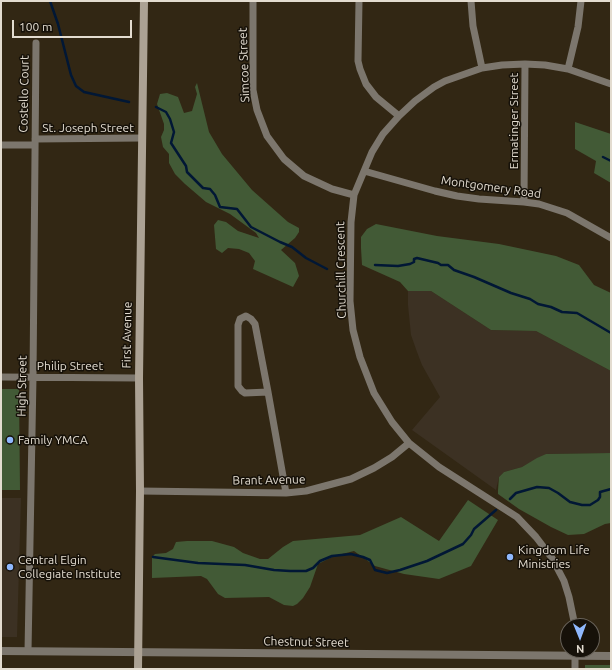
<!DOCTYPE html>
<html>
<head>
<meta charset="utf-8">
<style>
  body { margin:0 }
  #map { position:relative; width:612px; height:670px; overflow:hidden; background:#322714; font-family:Ubuntu,sans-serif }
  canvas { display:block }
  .frame { position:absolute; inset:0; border:2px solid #e3dcd0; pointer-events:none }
  .north { position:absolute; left:560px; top:618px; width:40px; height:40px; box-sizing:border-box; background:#161109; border:1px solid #686259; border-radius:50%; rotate:179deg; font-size:11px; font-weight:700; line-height:16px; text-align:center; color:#e3dcd0 }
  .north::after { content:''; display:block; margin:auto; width:14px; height:18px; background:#8fb8fd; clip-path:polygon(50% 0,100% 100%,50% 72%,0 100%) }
  .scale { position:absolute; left:12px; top:20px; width:120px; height:18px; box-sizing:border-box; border:2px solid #e3dcd0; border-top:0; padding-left:5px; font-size:12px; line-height:14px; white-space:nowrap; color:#e3dcd0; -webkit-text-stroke:3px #161109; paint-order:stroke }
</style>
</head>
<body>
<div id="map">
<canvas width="612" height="670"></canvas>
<div class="frame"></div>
<div class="north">N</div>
<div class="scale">100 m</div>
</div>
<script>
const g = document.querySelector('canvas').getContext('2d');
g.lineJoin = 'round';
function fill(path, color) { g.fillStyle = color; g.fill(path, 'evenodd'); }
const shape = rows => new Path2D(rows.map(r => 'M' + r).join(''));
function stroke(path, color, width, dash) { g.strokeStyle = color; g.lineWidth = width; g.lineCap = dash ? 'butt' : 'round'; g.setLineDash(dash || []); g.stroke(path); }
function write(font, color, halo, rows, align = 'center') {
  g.font = font + ' Ubuntu,sans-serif'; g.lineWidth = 3; g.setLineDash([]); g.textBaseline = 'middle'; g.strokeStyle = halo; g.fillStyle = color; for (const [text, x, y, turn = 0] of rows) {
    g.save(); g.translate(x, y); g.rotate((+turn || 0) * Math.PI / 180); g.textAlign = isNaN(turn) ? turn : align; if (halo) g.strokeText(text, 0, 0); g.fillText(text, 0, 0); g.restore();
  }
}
const education = shape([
  [408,291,431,291,491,330,536,331,611,371,611,453,546,454,522,467,504,472,499,477,496,490,412,430,440,397,422,365,417,352,411,335,408,305],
  [1,498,21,498,17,637,1,637]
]);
const green = shape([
  [197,83,209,132,222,154,252,190,288,222,299,228,299,232,295,238,281,250,295,263,299,276,293,287,253,269,255,261,249,253,239,249,228,248,222,253,216,249,214,225,218,220,226,222,238,231,259,238,256,233,230,214,206,202,185,184,175,174,169,163,169,154,163,147,161,137,164,130,164,124,157,104,160,94,167,93,178,97,184,113,192,111,197,94,195,87],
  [575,122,611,134,611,183,594,173,596,161,575,149],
  [376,224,437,236,499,244,556,256,579,265,594,285,611,293,611,371,536,331,491,330,431,291,408,291,400,282,362,265,361,248,361,237,367,229],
  [1,389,19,389,20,490,1,490],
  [611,453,611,523,605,524,584,534,568,535,551,527,519,509,498,494,498,490,499,477,504,472,522,467,537,458,546,454],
  [468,500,498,520,471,566,439,579,404,574,375,566,354,551,334,556,318,564,310,587,303,598,297,604,293,606,284,605,269,597,225,598,218,594,207,579,201,576,152,578,152,557,155,554,166,553,173,549,176,542,187,541,212,541,234,547,243,553,260,559,268,559,283,547,293,541,360,535,401,517,439,541],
  [585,665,611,665,611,669,585,669]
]);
const stream = shape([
  [50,1,58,24,71,75,76,86,84,92,129,102],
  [156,107,166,112,170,119,174,132,171,143,186,166,187,172,203,188,210,189,215,195,220,207,237,209,251,227,280,242,292,247,306,258,327,269],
  [603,157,611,161],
  [375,265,398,266,410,264,414,262,414,259,417,258,438,263,441,265,448,265,454,270,474,277,511,293,530,299,538,304,551,307,562,312,577,313,611,333],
  [510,499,516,493,537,487,549,488,558,493,570,502,582,505,590,505,598,500,600,497,600,492,611,489],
  [153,557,198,563,245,565,274,570,290,571,306,571,313,568,320,561,332,556,351,554,363,557,370,560,375,570,387,573,400,570,427,561,463,544,471,535,474,529,496,510]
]);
const minor = shape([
  [253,1,253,90,257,110,267,136,284,159,304,176,332,189,354,195],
  [359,1,358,61,360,69,366,84,376,97,399,116],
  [471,1,473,26,482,68],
  [568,69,578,27,581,1],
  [35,139,142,138],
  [1,145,35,145],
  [364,171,435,191,457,196,479,199,524,202,539,204,567,213,611,238],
  [524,202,525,64],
  [1,377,139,378],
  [268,392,245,393,242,391,238,386,238,325,240,319,246,316,251,319,255,324,268,392,286,493],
  [140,491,286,493,306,491,351,479,374,468,392,457,409,443],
  [575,626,569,597,564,581,552,558,536,537,517,517,439,467,409,443,392,422,374,393,360,357,353,330,350,301,351,222,354,195,372,152,383,134,399,116,415,101,434,87,445,81,482,68,502,65,525,64,545,65,568,69,611,84],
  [575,650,575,669],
  [28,651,33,377,36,43]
]);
const tertiary = shape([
  [1,651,611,656]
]);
const secondary = shape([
  [138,669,140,491,139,378,144,1]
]);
const markers = [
  [10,440,4,"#8fb8fd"],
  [510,557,4,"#8fb8fd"],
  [10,567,4,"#8fb8fd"]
];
const streetNames = [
  ["Simcoe Street",244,65,-92],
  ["Costello Court",24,94,-89],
  ["Ermatinger Street",514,121,-90],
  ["St. Joseph Street",88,128],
  ["Montgomery Road",491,187,8],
  ["Churchill Crescent",341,270,-91],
  ["First Avenue",127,335,-89],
  ["Philip Street",70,366],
  ["High Street",22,386,-89],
  ["Brant Avenue",269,480,-1],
  ["Chestnut Street",306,642,1]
];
const poiNames = [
  ["Family YMCA",18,440],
  ["Kingdom Life",518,550],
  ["Ministries",518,564],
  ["Central Elgin",18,560],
  ["Collegiate Institute",18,574]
];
fill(education, '#3c3123');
fill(green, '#425a36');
stroke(stream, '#011735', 2.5);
stroke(minor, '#7c766d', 7);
stroke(tertiary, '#7c766d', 8);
stroke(secondary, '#aca294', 8);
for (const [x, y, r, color] of markers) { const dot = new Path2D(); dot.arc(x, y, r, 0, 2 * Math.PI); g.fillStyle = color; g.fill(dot); stroke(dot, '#161109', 1.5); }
write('12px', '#e3dcd0', '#161109', streetNames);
write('12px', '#e3dcd0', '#161109', poiNames, 'left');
</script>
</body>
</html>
